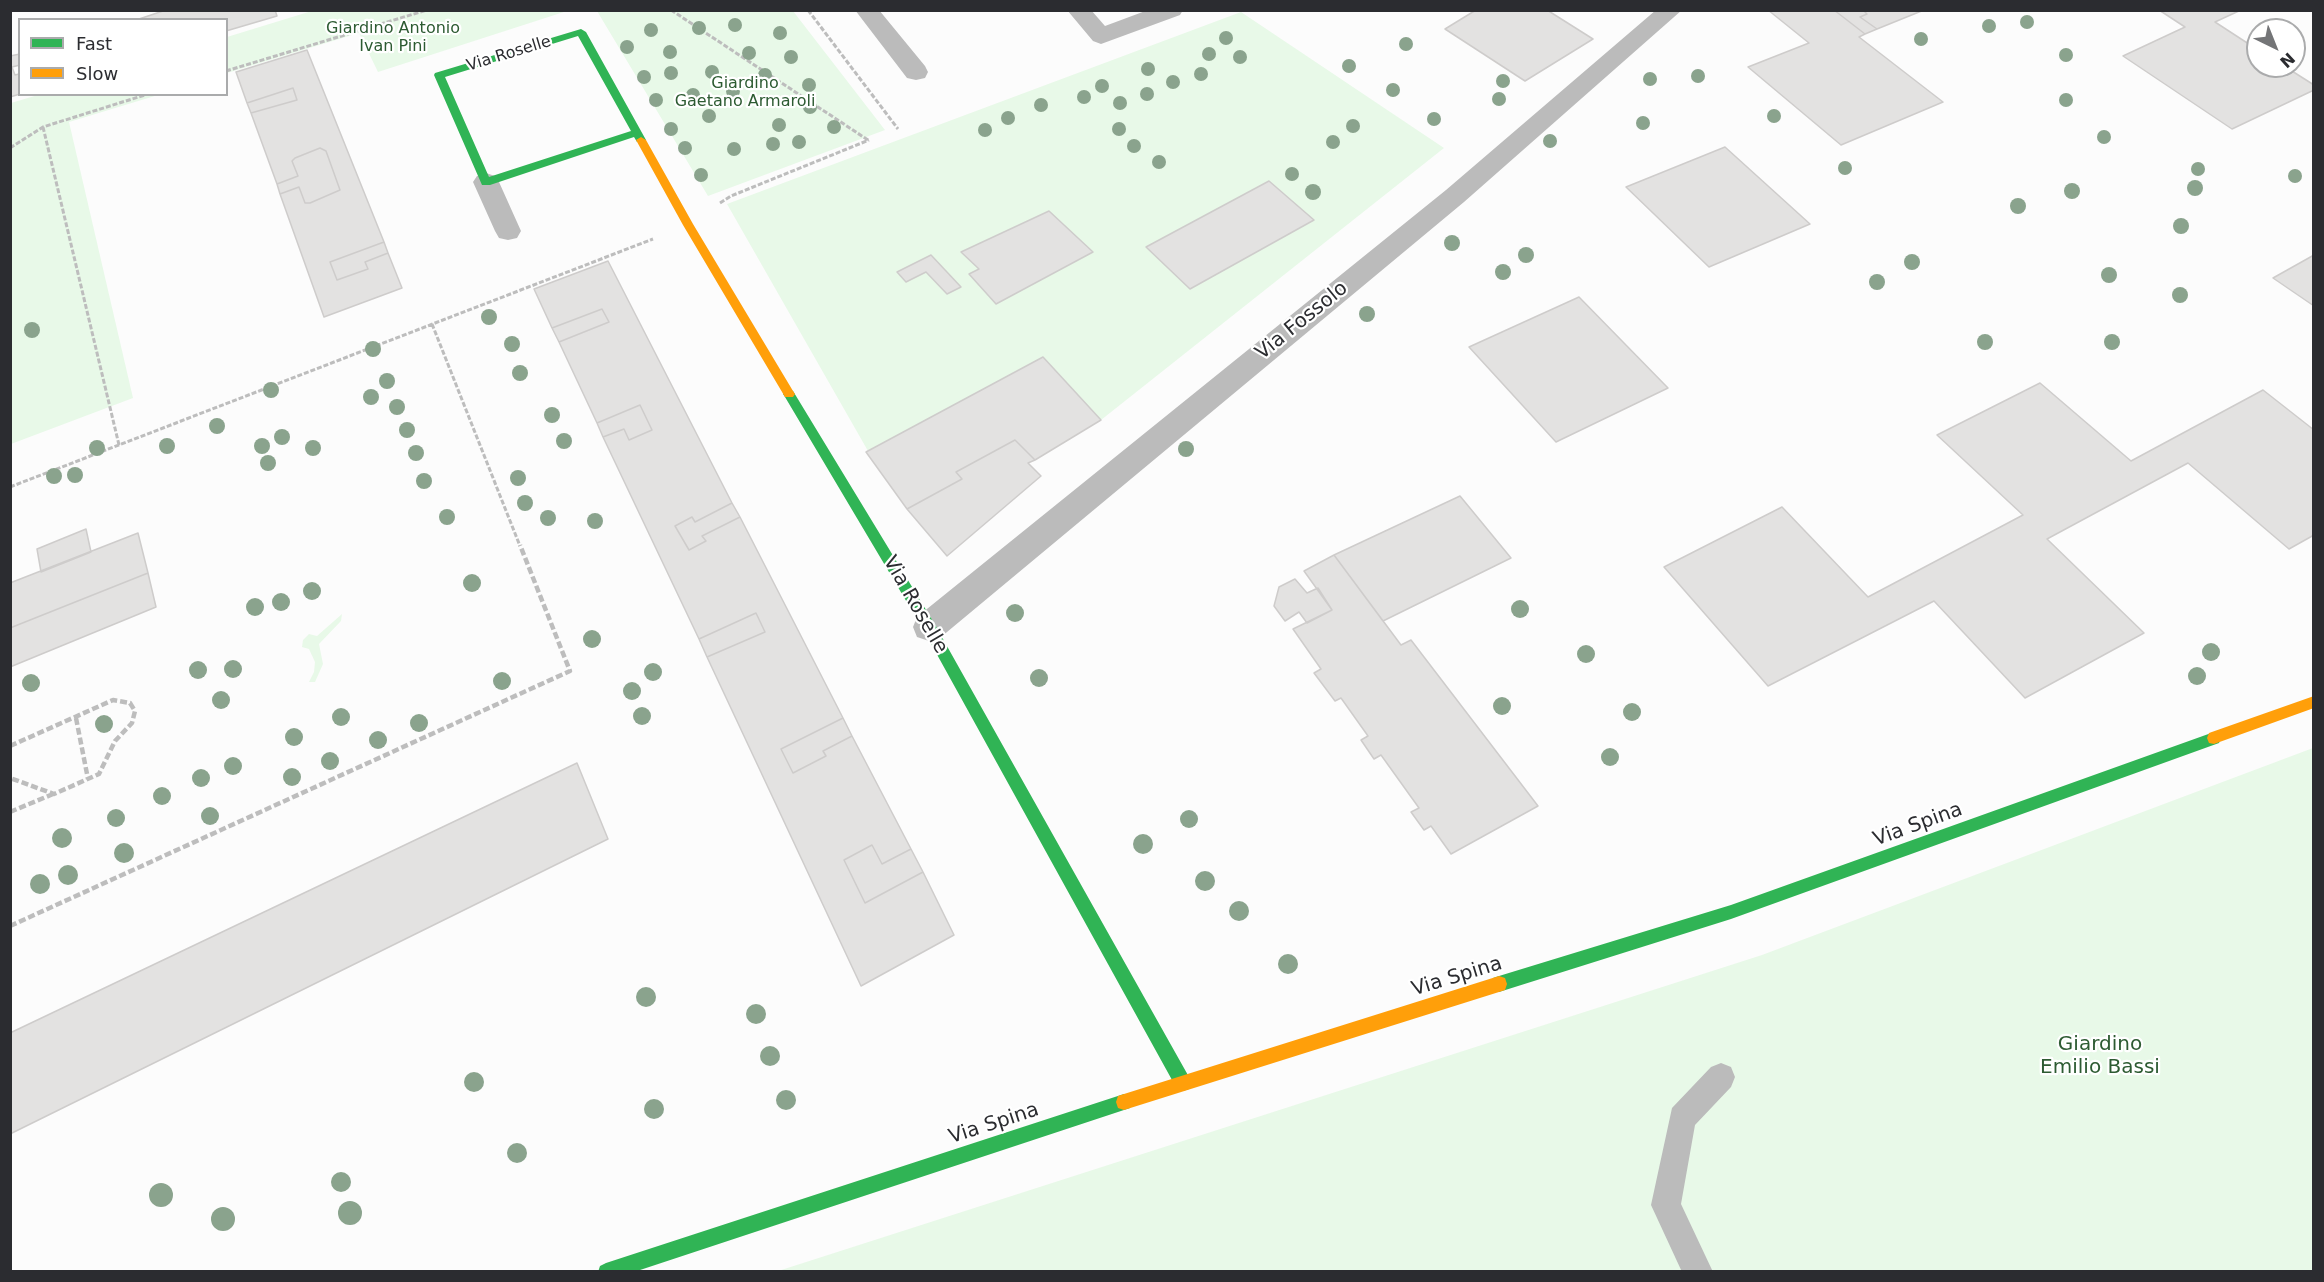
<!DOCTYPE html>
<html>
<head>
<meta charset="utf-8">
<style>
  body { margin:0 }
  #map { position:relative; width:2324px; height:1282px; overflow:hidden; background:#fcfcfc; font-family:"DejaVu Sans",sans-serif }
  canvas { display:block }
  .frame { position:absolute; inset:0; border:12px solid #2b2c30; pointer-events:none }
  .legend { position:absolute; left:18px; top:18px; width:210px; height:78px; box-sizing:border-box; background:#fff; border:2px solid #aaabac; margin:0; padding:8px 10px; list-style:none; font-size:18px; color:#2b2c30 }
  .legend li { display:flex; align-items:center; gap:12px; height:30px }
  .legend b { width:30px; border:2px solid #aaabac }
  .north { position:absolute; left:2246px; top:18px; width:60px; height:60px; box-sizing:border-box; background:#fff; border:2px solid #aaabac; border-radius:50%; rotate:137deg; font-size:16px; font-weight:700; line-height:24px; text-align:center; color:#2b2c30 }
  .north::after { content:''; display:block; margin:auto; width:21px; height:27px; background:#747577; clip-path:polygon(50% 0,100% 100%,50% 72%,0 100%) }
</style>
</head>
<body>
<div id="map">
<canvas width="2324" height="1282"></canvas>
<div class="frame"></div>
<ul class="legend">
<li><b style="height:8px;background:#30b455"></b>Fast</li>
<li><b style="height:8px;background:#ff9f0a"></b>Slow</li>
</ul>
<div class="north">N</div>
</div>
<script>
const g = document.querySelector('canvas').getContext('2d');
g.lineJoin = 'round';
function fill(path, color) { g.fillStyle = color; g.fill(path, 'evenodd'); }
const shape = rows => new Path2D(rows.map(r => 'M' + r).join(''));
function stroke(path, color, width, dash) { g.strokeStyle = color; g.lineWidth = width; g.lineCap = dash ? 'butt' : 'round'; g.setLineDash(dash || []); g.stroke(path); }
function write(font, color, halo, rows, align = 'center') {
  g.font = font + ' "DejaVu Sans",sans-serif'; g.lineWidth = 4.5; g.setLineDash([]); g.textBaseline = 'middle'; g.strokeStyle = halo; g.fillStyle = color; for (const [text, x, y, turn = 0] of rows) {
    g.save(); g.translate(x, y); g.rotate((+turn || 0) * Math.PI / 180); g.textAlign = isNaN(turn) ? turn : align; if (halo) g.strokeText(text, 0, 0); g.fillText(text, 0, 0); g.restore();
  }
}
const green = shape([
  [315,10,566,10,567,11,378,72,359,33,227,73,227,37],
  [597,11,793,11,885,130,708,196],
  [1241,12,1444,148,1101,420,1043,357,868,451,727,204],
  [38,95,158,95,69,122,133,398,11,444,11,103],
  [342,614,341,621,319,644,323,664,315,682,309,682,314,672,315,662,309,649,302,647,303,640,309,634,317,636],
  [2313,748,2313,1271,775,1272,1762,955]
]);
const building = shape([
  [166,10,275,10,277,16,226,31,226,20,136,20,166,10],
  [1476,10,1547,10,1593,39,1525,81,1445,29,1476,10],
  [1768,10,1834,10,1865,34,1859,37,1943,102,1841,145,1748,67,1809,43,1768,10],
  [1834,10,1863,10,1867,14,1860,17,1877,29,1865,34,1834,10],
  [1863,10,1924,10,1877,29,1860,17,1867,14,1863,10],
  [2159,10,2241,10,2215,22,2258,50,2258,66,2284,66,2314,85,2314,90,2232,129,2123,56,2185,27,2159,10],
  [307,50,384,242,330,262,337,280,368,269,365,262,388,253,402,288,324,317,280,194,299,187,305,203,310,203,340,190,326,151,320,148,295,158,292,161,298,176,277,184,251,113,297,100,293,88,247,103,236,72,307,50],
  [20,54,20,65,12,67,15,75,19,74,20,94,10,97,10,56,20,54],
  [293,88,297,100,251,113,247,103,293,88],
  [1725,147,1810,224,1709,267,1626,187,1725,147],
  [320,148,326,151,340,190,310,203,305,203,299,187,280,194,277,184,298,176,292,161,295,158,320,148],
  [1269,181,1314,220,1190,289,1146,247,1269,181],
  [1049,211,1093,252,996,304,969,274,979,269,961,252,1049,211],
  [384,242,388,253,365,262,368,269,337,280,330,262,384,242],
  [931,255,961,287,947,294,926,272,906,282,897,272,931,255],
  [2314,255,2314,306,2273,278,2314,255],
  [608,261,732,503,695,522,692,517,675,526,689,550,706,541,702,536,740,517,843,718,781,749,793,773,826,756,823,751,852,736,911,849,882,864,872,845,844,860,865,903,923,872,954,935,861,986,707,657,765,632,756,613,699,639,603,437,624,429,629,440,652,430,640,405,597,423,559,342,609,322,602,309,552,328,534,289,608,261],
  [1579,297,1668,388,1556,442,1469,347,1579,297],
  [602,309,609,322,559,342,552,328,602,309],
  [1043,357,1101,420,1035,460,1015,440,956,472,962,479,907,509,866,452,1043,357],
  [2040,383,2131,461,2263,390,2314,430,2314,535,2289,549,2188,463,2047,539,2144,633,2025,698,1934,601,1768,686,1664,567,1782,507,1868,597,2023,515,1937,435,2040,383],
  [640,405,652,430,629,440,624,429,603,437,597,423,640,405],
  [1015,440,1035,460,1028,463,1041,476,947,556,907,509,962,479,956,472,1015,440],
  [1460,496,1511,558,1383,621,1334,555,1460,496],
  [732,503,740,517,702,536,706,541,689,550,675,526,692,517,695,522,732,503],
  [86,529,91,552,41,572,37,549,86,529],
  [138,533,148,573,10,628,10,583,138,533],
  [1334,555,1401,645,1411,640,1538,806,1451,854,1431,826,1424,830,1411,812,1419,808,1381,755,1374,759,1361,740,1368,736,1341,698,1335,701,1314,673,1321,669,1293,629,1332,610,1304,571,1334,555],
  [148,573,156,607,10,667,10,628,148,573],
  [1295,579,1307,593,1318,588,1332,610,1307,623,1299,612,1285,621,1274,606,1279,587,1295,579],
  [756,613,765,632,707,657,699,639,756,613],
  [843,718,852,736,823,751,826,756,793,773,781,749,843,718],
  [577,763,608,839,10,1134,10,1033,577,763],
  [872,845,882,864,911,849,923,872,865,903,844,860,872,845]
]);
const pathFar1 = shape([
  [671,10,868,140],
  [808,10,898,129],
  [226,71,427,10],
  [43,127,119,445],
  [10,148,43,127,148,94],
  [720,203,731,196,869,140],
  [432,324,520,546],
  [10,487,653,239]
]);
const path = shape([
  [76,718,88,779],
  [10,746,113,700,130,703,135,711,132,723,115,741,99,774,54,794,10,778],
  [10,812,53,794],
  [10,926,570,671,520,545]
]);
const lane = shape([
  [1721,1063,1731,1067,1735,1077,1731,1087,1695,1125,1681,1204,1713,1272,1682,1272,1651,1205,1672,1108,1711,1067,1721,1063]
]);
const street = shape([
  [855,10,879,10,925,66,928,72,925,78,916,80,907,78,855,10],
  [1067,10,1091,10,1105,26,1148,10,1183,10,1180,15,1101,44,1093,41,1067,10],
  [1656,10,1682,10,1464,202,941,637,929,641,917,637,913,627,917,617,1446,190,1656,10],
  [486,173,495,176,499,182,521,231,517,238,508,240,499,238,495,231,473,182,477,176,486,173]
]);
const fast = shape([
  [581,29,586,32,646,140,645,142,637,142,634,137,490,185,482,185,434,75,435,73,581,29],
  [578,36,631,131,489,177,445,77,578,36],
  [789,389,793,391,934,623,1189,1077,1191,1083,1189,1089,1183,1091,1177,1089,924,631,785,397,783,394,785,391,789,389],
  [2214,732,2219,733,2221,738,2219,743,1731,919,1499,992,1493,990,1491,984,1493,978,1499,976,1731,905,2214,732],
  [1124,1094,1130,1096,1132,1102,1130,1108,1124,1110,634,1272,598,1272,600,1266,606,1263,1124,1094]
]);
const slow = shape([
  [641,137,646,140,693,224,793,391,795,394,793,397,785,397,683,225,636,140,641,137],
  [2314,696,2314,708,2214,744,2209,743,2207,738,2209,733,2314,696],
  [1499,976,1505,978,1507,984,1505,990,1499,992,1124,1110,1118,1108,1116,1102,1118,1096,1124,1094,1499,976]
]);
const trees = [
  [2027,22,7],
  [735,25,7],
  [1989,26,7],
  [699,28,7],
  [651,30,7],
  [780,33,7],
  [1226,38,7],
  [1921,39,7],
  [1406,44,7],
  [627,47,7],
  [670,52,7],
  [749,53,7],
  [1209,54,7],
  [2066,55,7],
  [791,57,7],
  [1240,57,7],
  [1349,66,7],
  [1148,69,7],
  [712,72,7],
  [671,73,7],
  [1201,74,7],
  [765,75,7],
  [1698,76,7],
  [644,77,7],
  [1650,79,7],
  [1503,81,7],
  [1173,82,7],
  [809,85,7],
  [1102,86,7],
  [1393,90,7],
  [733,91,7],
  [1147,94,7],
  [693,95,7],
  [1084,97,7],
  [1499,99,7],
  [656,100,7],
  [2066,100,7],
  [1120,103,7],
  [1041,105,7],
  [810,107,7],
  [709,116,7],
  [1774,116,7],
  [1008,118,7],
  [1434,119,7],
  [1643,123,7],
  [779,125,7],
  [1353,126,7],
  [834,127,7],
  [671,129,7],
  [1119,129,7],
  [985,130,7],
  [2104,137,7],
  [1550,141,7],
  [799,142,7],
  [1333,142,7],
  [773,144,7],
  [1134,146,7],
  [685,148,7],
  [734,149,7],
  [1159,162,7],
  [1845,168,7],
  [2198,169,7],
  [1292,174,7],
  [701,175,7],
  [2295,176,7],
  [2195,188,8],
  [2072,191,8],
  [1313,192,8],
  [2018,206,8],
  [2181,226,8],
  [1452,243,8],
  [1526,255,8],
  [1912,262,8],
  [1503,272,8],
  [2109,275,8],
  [1877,282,8],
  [2180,295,8],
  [1367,314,8],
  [489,317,8],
  [32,330,8],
  [1985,342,8],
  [2112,342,8],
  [512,344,8],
  [373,349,8],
  [520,373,8],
  [387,381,8],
  [271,390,8],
  [371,397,8],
  [397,407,8],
  [552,415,8],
  [217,426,8],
  [407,430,8],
  [282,437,8],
  [564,441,8],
  [167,446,8],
  [262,446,8],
  [97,448,8],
  [313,448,8],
  [1186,449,8],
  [416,453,8],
  [268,463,8],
  [75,475,8],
  [54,476,8],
  [518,478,8],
  [424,481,8],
  [525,503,8],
  [447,517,8],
  [548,518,8],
  [595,521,8],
  [472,583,9],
  [312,591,9],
  [281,602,9],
  [255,607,9],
  [1520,609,9],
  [1015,613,9],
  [592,639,9],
  [2211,652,9],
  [1586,654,9],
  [233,669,9],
  [198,670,9],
  [653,672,9],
  [2197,676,9],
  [1039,678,9],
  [502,681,9],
  [31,683,9],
  [632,691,9],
  [221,700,9],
  [1502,706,9],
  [1632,712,9],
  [642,716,9],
  [341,717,9],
  [419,723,9],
  [104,724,9],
  [294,737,9],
  [378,740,9],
  [1610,757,9],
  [330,761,9],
  [233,766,9],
  [292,777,9],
  [201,778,9],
  [162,796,9],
  [210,816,9],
  [116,818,9],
  [1189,819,9],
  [62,838,10],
  [1143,844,10],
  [124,853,10],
  [68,875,10],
  [1205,881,10],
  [40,884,10],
  [1239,911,10],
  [1288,964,10],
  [646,997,10],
  [756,1014,10],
  [770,1056,10],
  [474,1082,10],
  [786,1100,10],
  [654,1109,10],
  [517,1153,10],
  [341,1182,10],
  [161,1195,12],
  [350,1213,12],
  [223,1219,12]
];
const farParknames = [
  ["Giardino Antonio",393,29],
  ["Ivan Pini",393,47],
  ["Giardino",745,84],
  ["Gaetano Armaroli",745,102]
];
const farStreetnames = [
  ["Via Roselle",509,54,-17]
];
const streetNames = [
  ["Via Fossolo",1302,321,-39],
  ["Via Roselle",915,605,60],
  ["Via Spina",1918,825,-20],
  ["Via Spina",1457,977,-17],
  ["Via Spina",994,1124,-18]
];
const parkNames = [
  ["Giardino",2100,1045],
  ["Emilio Bassi",2100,1068]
];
fill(green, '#e8f9e8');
fill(building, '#e3e2e1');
stroke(building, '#cecccb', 1.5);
stroke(pathFar1, '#bdbdbd', 3, [5, 2]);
stroke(path, '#bdbdbd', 4.5, [7, 3]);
fill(lane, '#bbb');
fill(street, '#bbb');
fill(fast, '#30b455');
fill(slow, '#ff9f0a');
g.fillStyle = '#8aa38d';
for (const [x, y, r] of trees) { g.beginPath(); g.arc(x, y, r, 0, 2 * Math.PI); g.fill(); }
write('16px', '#2d5b32', '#fff', farParknames);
write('16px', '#2b2c30', '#fff', farStreetnames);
write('20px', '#2b2c30', '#fff', streetNames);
write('20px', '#2d5b32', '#fff', parkNames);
</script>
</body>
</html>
